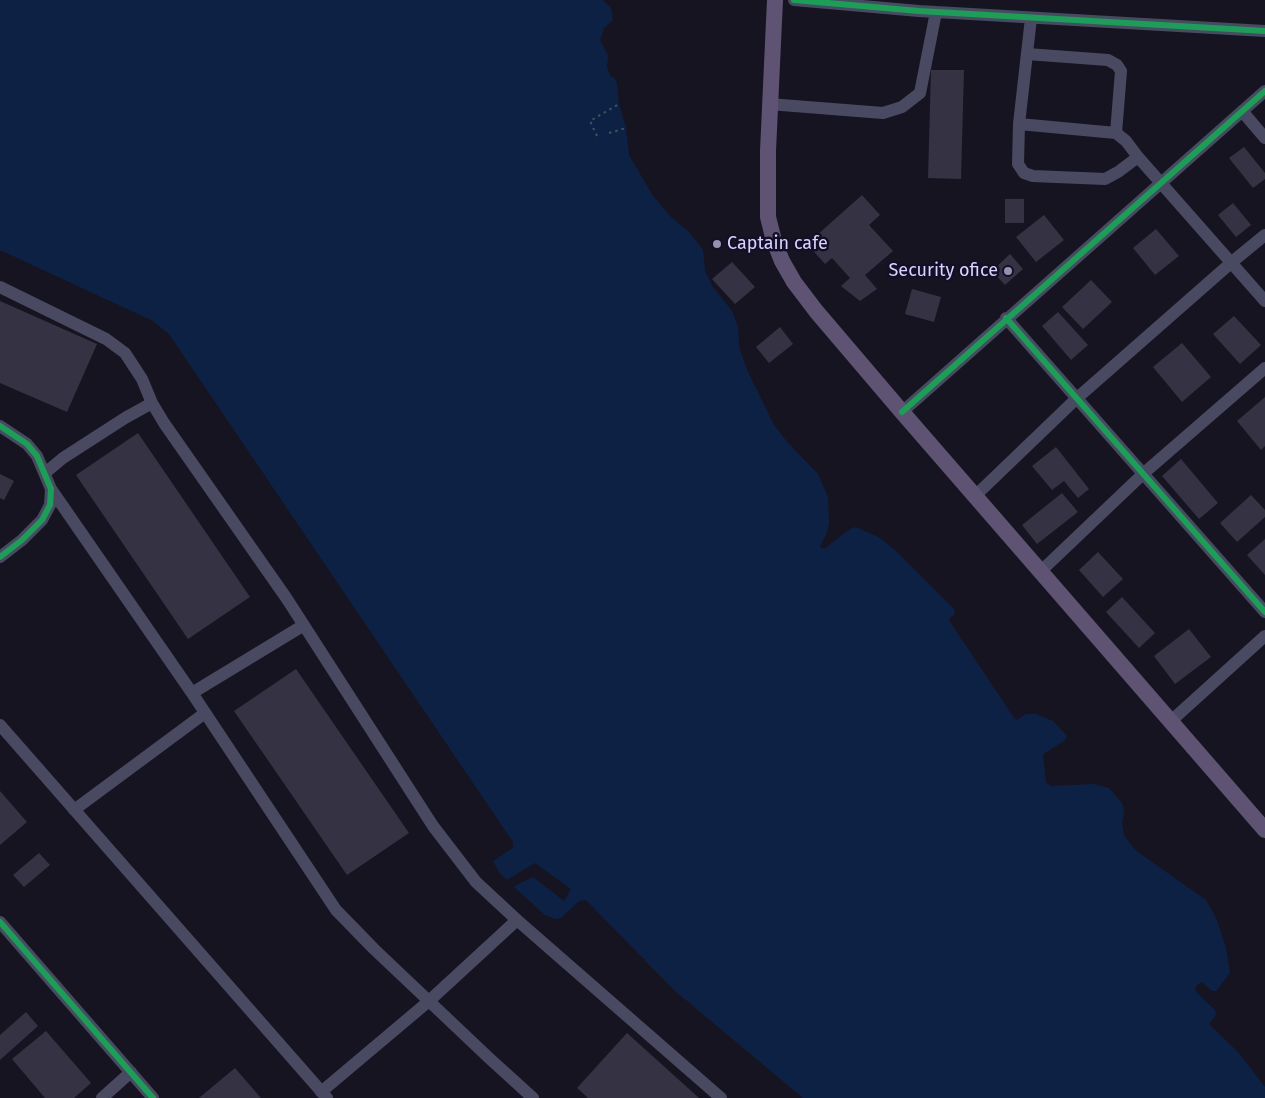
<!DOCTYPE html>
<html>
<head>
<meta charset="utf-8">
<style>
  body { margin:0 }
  canvas { display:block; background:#161421 }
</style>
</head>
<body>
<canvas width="1265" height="1098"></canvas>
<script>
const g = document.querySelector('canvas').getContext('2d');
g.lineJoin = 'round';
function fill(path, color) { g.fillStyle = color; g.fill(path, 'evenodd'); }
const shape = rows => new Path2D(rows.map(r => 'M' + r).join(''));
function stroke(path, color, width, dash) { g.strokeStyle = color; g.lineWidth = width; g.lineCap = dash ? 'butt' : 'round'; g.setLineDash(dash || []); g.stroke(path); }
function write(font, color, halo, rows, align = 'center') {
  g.font = font + ' "Fira Sans",sans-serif'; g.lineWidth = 5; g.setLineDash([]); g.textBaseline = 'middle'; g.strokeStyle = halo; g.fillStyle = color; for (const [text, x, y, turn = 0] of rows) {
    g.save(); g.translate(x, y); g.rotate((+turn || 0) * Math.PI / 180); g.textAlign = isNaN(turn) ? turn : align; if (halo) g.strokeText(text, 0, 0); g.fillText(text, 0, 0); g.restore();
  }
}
const water = shape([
  [0,0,603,0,611,8,613,20,604,28,600,40,608,55,607,67,610,75,616,80,617,85,619,104,626,128,629,155,653,196,671,217,689,232,703,250,705,271,713,287,732,311,738,327,739,347,748,372,774,425,788,443,818,474,828,497,829,524,826,535,820,546,821,548,824,549,850,529,856,527,880,538,895,550,955,610,954,615,949,619,950,622,1014,718,1017,720,1026,714,1036,714,1053,721,1067,736,1064,741,1045,753,1043,756,1046,782,1050,786,1094,784,1109,788,1122,803,1124,811,1122,824,1124,835,1135,850,1206,900,1216,918,1226,948,1230,973,1216,991,1212,991,1202,982,1197,985,1195,990,1203,999,1215,1010,1216,1015,1209,1024,1238,1052,1265,1087,1265,1098,803,1098,674,990,586,900,579,901,561,918,555,919,545,915,514,887,499,872,493,861,513,848,513,842,169,334,153,321,0,250]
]);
const pier = shape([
  [535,863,571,889,564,901,533,877,513,887,507,880]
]);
const building = shape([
  [931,70,964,70,961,179,928,178],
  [1244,147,1265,173,1265,179,1253,188,1229,158],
  [862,195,880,215,869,225,893,251,865,275,877,289,860,301,841,286,850,278,832,258,825,264,807,244],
  [1005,199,1024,199,1024,223,1005,223],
  [1233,203,1251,225,1236,237,1218,215],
  [1044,215,1064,240,1036,262,1016,237],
  [1156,229,1179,256,1155,275,1133,248],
  [1010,254,1023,269,1005,285,992,271],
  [732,262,755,287,735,304,712,279],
  [1091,280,1112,302,1083,329,1062,307],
  [912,289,941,297,934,322,905,314],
  [0,301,97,344,67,412,0,383],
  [1058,312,1088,345,1071,360,1042,326],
  [1234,316,1261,345,1240,364,1213,334],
  [780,327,793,344,769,363,756,347],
  [1182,343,1211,377,1182,402,1153,367],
  [1265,397,1265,446,1261,450,1237,421],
  [138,433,250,597,188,639,76,475],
  [1056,447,1089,489,1078,498,1064,481,1052,490,1032,466],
  [1181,459,1218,503,1199,519,1162,476],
  [0,474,14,481,4,500,0,498],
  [1062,493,1078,512,1037,544,1022,525],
  [1251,495,1265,510,1265,517,1237,542,1220,523],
  [1265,539,1265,575,1247,555],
  [1098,552,1123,579,1103,597,1079,570],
  [1122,597,1155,633,1139,648,1106,612],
  [1189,629,1211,657,1175,684,1154,656],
  [296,669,409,833,347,875,234,711],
  [0,791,27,822,0,845],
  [39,853,50,865,24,887,13,875],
  [26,1012,38,1026,0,1060,0,1035],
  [46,1031,91,1083,74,1098,45,1098,12,1059],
  [627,1033,699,1098,588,1098,577,1088],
  [235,1068,261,1098,199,1098]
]);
const path = shape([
  [609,133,626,128],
  [597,136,590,121,619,104]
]);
const minor = shape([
  [794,0,919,11,1265,31],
  [1031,18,1019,124,1018,164,1024,173,1033,176,1105,179,1118,172,1138,157],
  [1027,54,1108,60,1117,65,1121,71,1116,133],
  [769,104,883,113,902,107,920,93,936,12],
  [1242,111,1265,138],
  [1019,124,1116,133,1126,141,1138,157,1265,301],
  [0,287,106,339,125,353,142,379,152,403],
  [1006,318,1265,612],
  [902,412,1265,91],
  [0,426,27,444,37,456,51,489,50,505,42,520,22,540,0,557],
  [45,473,63,458,125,418,152,403,164,423,287,599,433,826,476,882,517,920,721,1098],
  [51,489,192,693,336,910,374,949,489,1058,533,1098],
  [975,496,1076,399,1232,262,1265,235],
  [1041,571,1144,473,1265,368],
  [192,693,304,625],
  [1171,721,1265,636],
  [0,725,327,1098],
  [74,810,205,713],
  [0,922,153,1098],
  [321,1092,429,1001,517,920],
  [102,1098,131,1072]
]);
const major = shape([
  [775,0,768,151,768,217,774,241,782,261,794,282,816,311,902,412,1265,830]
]);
const cycleway = shape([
  [794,0,919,11,1265,31],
  [1006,318,1265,612],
  [902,412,1265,91],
  [0,426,27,444,37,456,51,489,50,505,42,520,22,540,0,557],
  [0,922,153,1098]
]);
const markers = [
  [717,244,5,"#9591b1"],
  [1008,271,5,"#9591b1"]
];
const poiNames = [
  ["Captain cafe",727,244],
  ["Security ofice",998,271,"right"]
];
fill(water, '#0d2144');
fill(pier, '#161421');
fill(building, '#343243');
stroke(path, '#44505f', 2, [2.5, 4]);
stroke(minor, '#4a4962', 12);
stroke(major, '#5e5373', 16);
stroke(cycleway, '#1a9f57', 6);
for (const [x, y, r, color] of markers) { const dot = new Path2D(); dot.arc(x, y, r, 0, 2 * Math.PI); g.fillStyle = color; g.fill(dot); stroke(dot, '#130f26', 2); }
write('18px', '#d9d4ff', '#130f26', poiNames, 'left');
</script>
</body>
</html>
